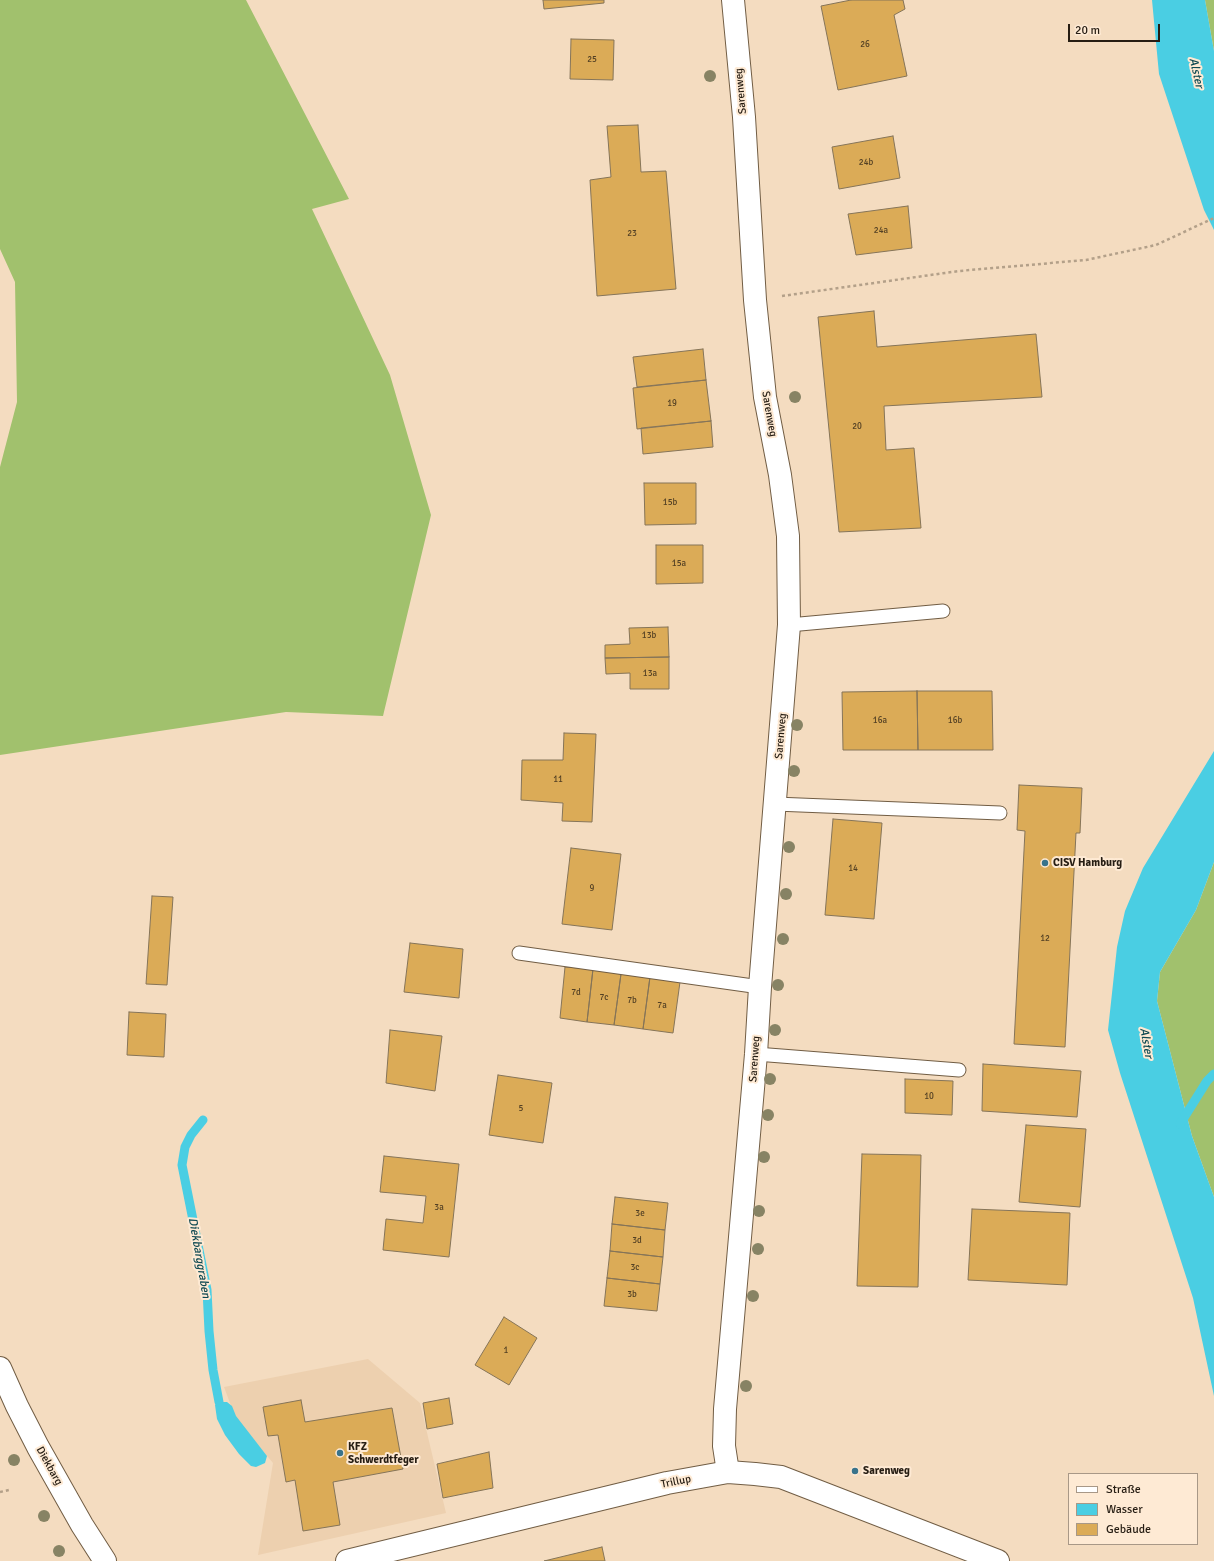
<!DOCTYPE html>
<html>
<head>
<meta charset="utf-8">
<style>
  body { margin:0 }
  #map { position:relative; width:1214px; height:1561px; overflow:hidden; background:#f4dcc0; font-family:Signika,sans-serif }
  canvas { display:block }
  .legend { position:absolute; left:1068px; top:1473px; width:130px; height:72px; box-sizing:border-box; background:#feead4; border:1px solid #a89887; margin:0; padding:5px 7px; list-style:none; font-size:12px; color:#261d13 }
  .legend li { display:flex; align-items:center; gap:8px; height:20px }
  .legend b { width:20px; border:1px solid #a89887 }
  .scale { position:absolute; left:1068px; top:24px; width:92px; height:18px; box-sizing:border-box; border:2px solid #261d13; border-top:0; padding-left:5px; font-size:12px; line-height:14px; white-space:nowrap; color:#261d13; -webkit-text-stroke:3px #feead4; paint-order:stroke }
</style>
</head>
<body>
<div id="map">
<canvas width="1214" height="1561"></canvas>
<ul class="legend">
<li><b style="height:5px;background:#fff"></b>Straße</li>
<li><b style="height:11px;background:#4acee3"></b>Wasser</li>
<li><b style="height:11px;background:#dbab57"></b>Gebäude</li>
</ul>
<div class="scale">20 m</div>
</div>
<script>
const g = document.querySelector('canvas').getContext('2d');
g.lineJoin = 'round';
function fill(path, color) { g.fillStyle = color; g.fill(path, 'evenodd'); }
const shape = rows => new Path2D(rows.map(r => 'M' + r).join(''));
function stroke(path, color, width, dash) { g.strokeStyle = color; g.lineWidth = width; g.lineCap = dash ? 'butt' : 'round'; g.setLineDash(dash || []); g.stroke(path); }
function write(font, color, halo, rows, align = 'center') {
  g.font = font + ' Signika,sans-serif'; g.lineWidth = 4; g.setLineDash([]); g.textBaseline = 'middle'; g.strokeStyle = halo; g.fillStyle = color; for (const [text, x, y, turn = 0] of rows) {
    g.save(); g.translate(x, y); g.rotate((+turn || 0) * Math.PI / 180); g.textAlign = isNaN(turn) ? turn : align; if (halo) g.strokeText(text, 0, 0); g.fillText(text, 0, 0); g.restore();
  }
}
const built = shape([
  [368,1359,420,1403,446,1513,258,1555,273,1463,236,1419,224,1387]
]);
const forest = shape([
  [0,0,246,0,349,199,312,209,390,375,431,515,383,716,286,712,0,755,0,467,17,402,15,282,0,249],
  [1205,0,1214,0,1214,51],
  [1214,862,1214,1197,1192,1136,1157,1001,1160,972,1196,910]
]);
const water = shape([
  [1152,0,1205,0,1214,51,1214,230,1204,210,1159,74],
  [1214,751,1214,862,1196,910,1160,972,1157,1001,1192,1136,1214,1197,1214,1396,1193,1298,1120,1073,1108,1030,1117,947,1125,911,1143,868],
  [219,1402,227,1402,232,1406,236,1416,267,1456,265,1463,256,1467,251,1466,239,1454,225,1435,217,1419,215,1405]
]);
const stream = shape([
  [203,1120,191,1135,185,1147,182,1165,207,1290,209,1331,213,1370,219,1402],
  [1180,1124,1207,1081,1214,1074]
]);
const building = shape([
  [543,0,604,0,604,3,544,9,543,0],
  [851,0,903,0,905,9,894,15,907,76,838,90,821,6,851,0],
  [571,39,614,40,613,80,570,79,571,39],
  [638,125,641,172,666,171,676,289,597,296,590,180,611,177,607,126,638,125],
  [893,136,900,178,839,189,832,147,893,136],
  [908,206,912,248,856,255,848,214,908,206],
  [874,311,877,347,1036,334,1042,397,884,406,886,450,914,448,921,528,839,532,818,317,874,311],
  [703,349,706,380,637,387,633,357,703,349],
  [706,380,711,421,637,429,633,388,706,380],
  [711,421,713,447,643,454,641,428,711,421],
  [644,483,696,483,696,524,645,525,644,483],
  [656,545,703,545,703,583,656,584,656,545],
  [668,627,669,657,605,658,605,645,630,644,629,628,668,627],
  [669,657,669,689,630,689,630,673,606,674,605,658,669,657],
  [917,691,918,750,843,750,842,692,917,691],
  [917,691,992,691,993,750,918,750,917,691],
  [564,733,596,734,592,822,562,821,563,803,521,800,522,760,563,760,564,733],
  [1019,785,1082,788,1080,833,1076,833,1065,1047,1014,1044,1025,831,1017,830,1019,785],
  [833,819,882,823,874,919,825,915,833,819],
  [571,848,621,854,612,930,562,924,571,848],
  [152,896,173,897,167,985,146,984,152,896],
  [410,943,463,949,459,998,404,992,410,943],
  [565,967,593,969,587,1022,560,1018,565,967],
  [593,969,621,974,614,1025,587,1022,593,969],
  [621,974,650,977,643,1029,614,1025,621,974],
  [650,977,680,982,673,1033,643,1029,650,977],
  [129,1012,166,1014,164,1057,127,1055,129,1012],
  [390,1030,442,1036,435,1091,386,1083,390,1030],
  [983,1064,1081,1071,1077,1117,982,1111,983,1064],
  [498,1075,552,1083,543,1143,489,1135,498,1075],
  [905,1079,953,1081,952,1115,905,1113,905,1079],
  [1026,1125,1086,1129,1080,1207,1019,1202,1026,1125],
  [862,1154,921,1155,918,1287,857,1286,862,1154],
  [384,1156,459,1164,449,1257,383,1250,386,1219,423,1223,426,1196,380,1192,384,1156],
  [615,1197,668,1203,665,1230,612,1224,615,1197],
  [972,1209,1070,1213,1067,1285,968,1280,972,1209],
  [612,1224,665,1230,663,1257,610,1251,612,1224],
  [610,1251,663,1257,660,1284,607,1278,610,1251],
  [607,1278,660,1284,657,1311,604,1306,607,1278],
  [504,1317,537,1338,509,1385,475,1365,504,1317],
  [449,1398,453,1424,427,1429,423,1403,449,1398],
  [301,1400,305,1422,392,1408,403,1469,333,1482,340,1525,303,1531,295,1480,286,1482,278,1435,268,1436,263,1407,301,1400],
  [489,1452,493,1488,443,1498,437,1464,489,1452],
  [602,1547,605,1561,544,1561,602,1547]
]);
const path = shape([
  [782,296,959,271,1086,260,1156,245,1214,218],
  [0,1492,9,1490]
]);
const lane = shape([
  [789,625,943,611],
  [775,804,1000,813],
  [519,953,760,987],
  [756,1054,959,1070]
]);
const street = shape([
  [728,1472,724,1446,725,1409,756,1054,760,987,789,625,788,536,780,475,765,397,755,300,744,117,733,0]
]);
const secondary = shape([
  [0,1368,17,1406,38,1447,82,1525,105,1561],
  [347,1561,667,1483,728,1472,755,1474,781,1477,998,1561]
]);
const trees = [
  [710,76],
  [795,397],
  [797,725],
  [794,771],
  [789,847],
  [786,894],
  [783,939],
  [778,985],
  [775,1030],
  [770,1079],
  [768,1115],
  [764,1157],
  [759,1211],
  [758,1249],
  [753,1296],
  [746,1386],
  [14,1460],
  [44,1516],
  [59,1551]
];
const markers = [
  [1045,863,4,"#38738b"],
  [340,1453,4,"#38738b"],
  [855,1471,4,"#38738b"]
];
const numberNames = [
  ["26",865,45],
  ["25",592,60],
  ["24b",866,163],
  ["24a",881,231],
  ["23",632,234],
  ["19",672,404],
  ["20",857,427],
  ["15b",670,503],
  ["15a",679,564],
  ["13b",649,636],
  ["13a",650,674],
  ["16a",880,721],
  ["16b",955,721],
  ["11",558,780],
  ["14",853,869],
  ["9",592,889],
  ["12",1045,939],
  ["7d",576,993],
  ["7c",604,998],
  ["7b",632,1001],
  ["7a",662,1006],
  ["10",929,1097],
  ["5",521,1109],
  ["3a",439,1208],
  ["3e",640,1214],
  ["3d",637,1241],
  ["3c",635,1268],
  ["3b",632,1295],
  ["1",506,1351]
];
const streetNames = [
  ["Sarenweg",741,91,-95],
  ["Sarenweg",769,414,80],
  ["Sarenweg",781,736,-85],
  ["Sarenweg",755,1059,-86],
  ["Diekbarg",49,1466,61],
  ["Trillup",676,1482,-11]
];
const poiNames = [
  ["CISV Hamburg",1053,863],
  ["KFZ",348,1447],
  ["Schwerdtfeger",348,1460],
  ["Sarenweg",863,1471]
];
const waterNames = [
  ["Alster",1196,73,77],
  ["Alster",1146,1043,80],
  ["Diekbarggraben",199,1258,80]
];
fill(built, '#edd0af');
fill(forest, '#a1c16d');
fill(water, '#4acee3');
stroke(stream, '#4acee3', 9);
fill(building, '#dbab57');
stroke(building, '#857458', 1);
stroke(lane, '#715d44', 15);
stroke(street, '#715d44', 24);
stroke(secondary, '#715d44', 24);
stroke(path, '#b3a089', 2.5, [3, 3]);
stroke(lane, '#fff', 13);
stroke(street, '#fff', 22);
stroke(secondary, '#fff', 22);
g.fillStyle = '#878364';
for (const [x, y] of trees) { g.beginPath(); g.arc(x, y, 6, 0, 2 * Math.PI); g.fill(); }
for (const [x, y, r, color] of markers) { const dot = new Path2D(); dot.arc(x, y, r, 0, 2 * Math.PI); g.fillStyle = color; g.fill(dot); stroke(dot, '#feead4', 1.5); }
write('9px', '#534024', null, numberNames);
write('11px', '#261d13', '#feead4', streetNames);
write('bold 11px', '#261d13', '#feead4', poiNames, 'left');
write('italic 12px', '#0f4952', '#feead4', waterNames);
</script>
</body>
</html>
